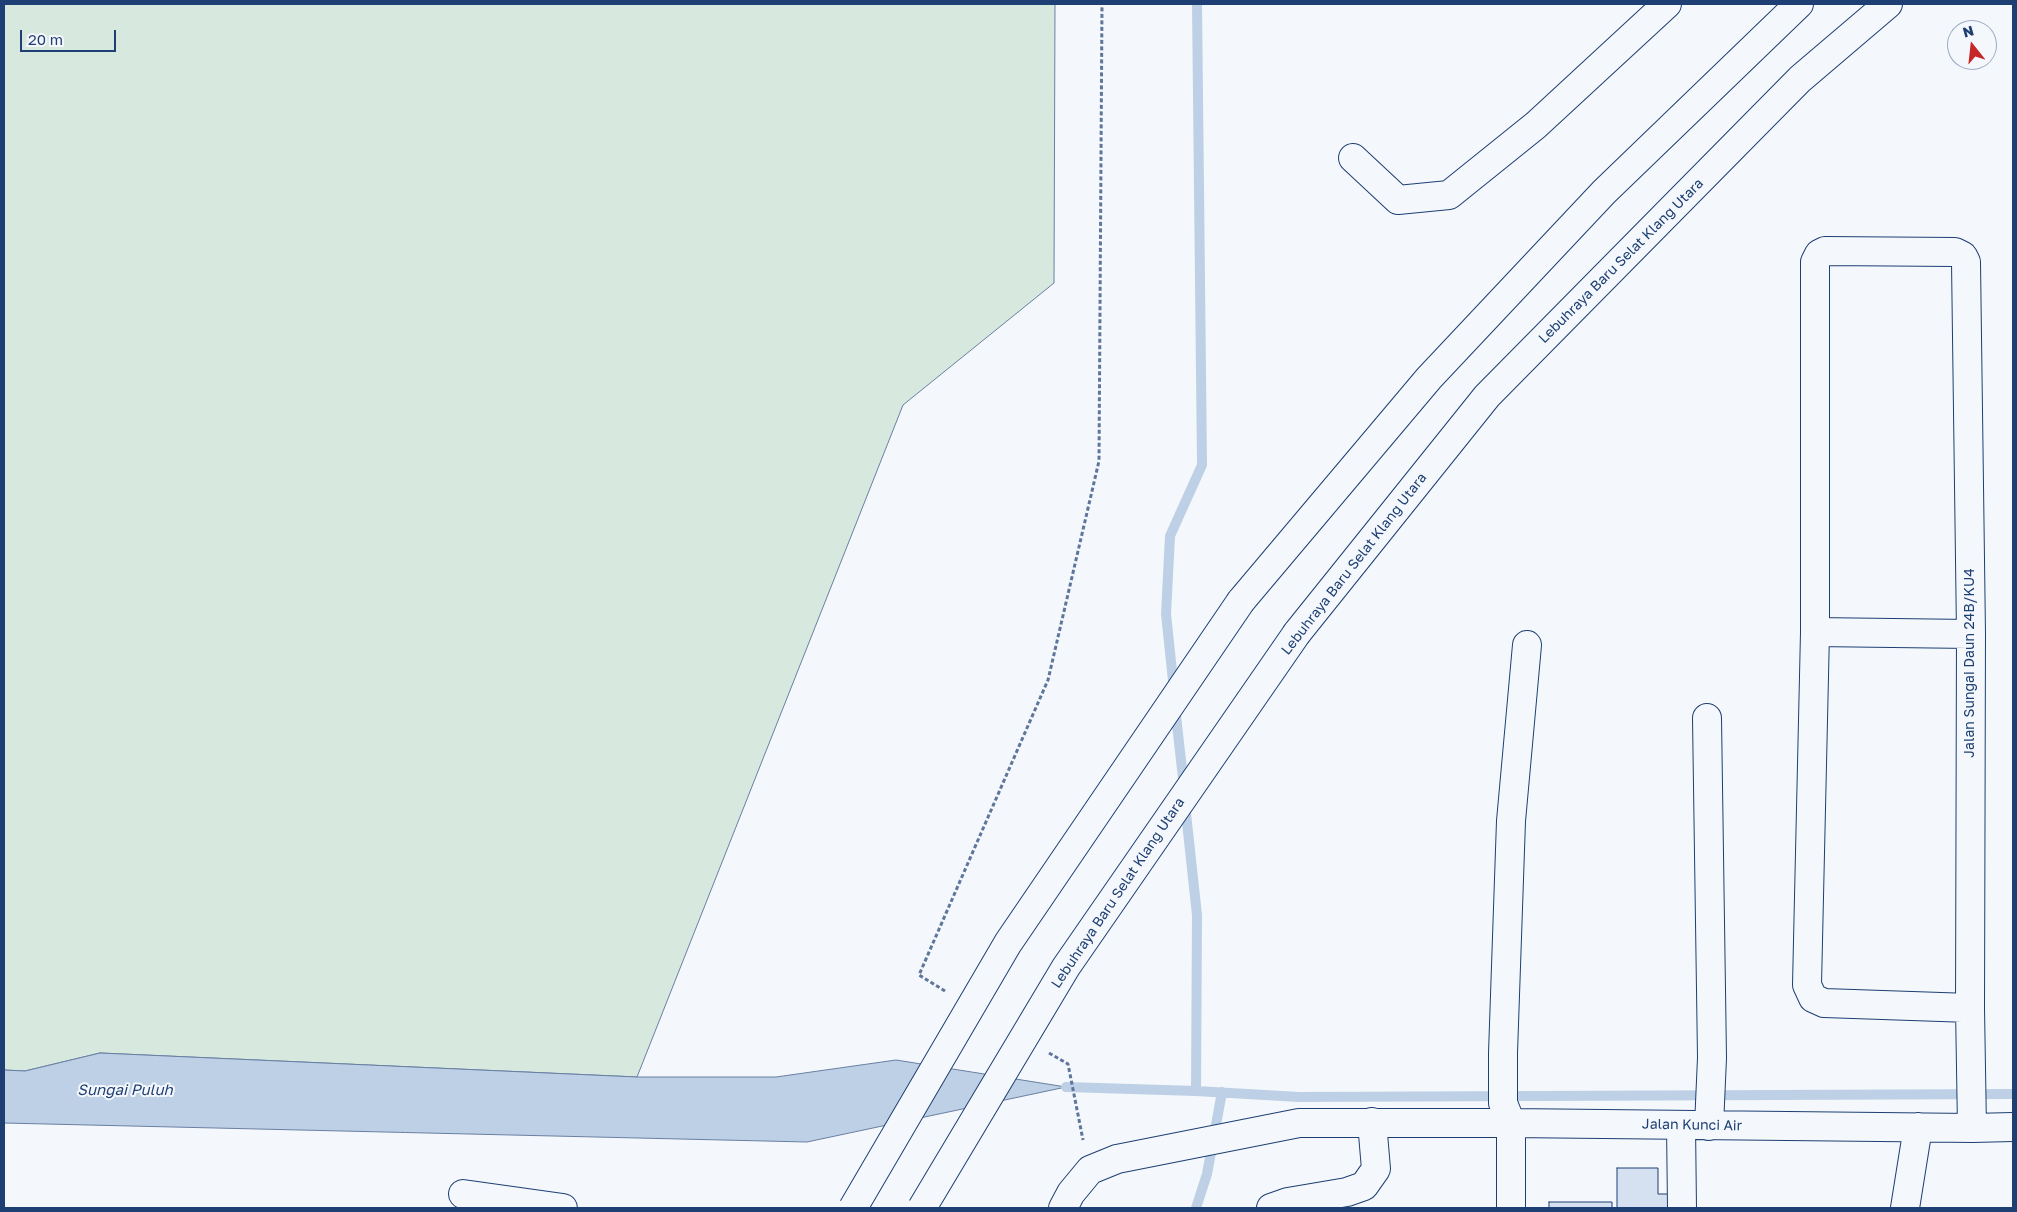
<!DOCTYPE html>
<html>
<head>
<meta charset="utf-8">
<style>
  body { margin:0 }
  #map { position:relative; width:2017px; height:1212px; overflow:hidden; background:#f4f7fb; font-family:"Golos Text",sans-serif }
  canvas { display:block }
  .frame { position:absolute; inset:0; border:5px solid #1d3f73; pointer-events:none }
  .north { position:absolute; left:1947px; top:20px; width:50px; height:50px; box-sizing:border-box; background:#f4f7fb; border:1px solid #9eadc5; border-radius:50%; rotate:344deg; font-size:14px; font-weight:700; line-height:20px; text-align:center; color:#1d3f73 }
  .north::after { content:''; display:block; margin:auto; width:18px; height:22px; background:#c62828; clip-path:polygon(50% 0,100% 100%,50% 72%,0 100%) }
  .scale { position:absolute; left:20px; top:30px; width:96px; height:22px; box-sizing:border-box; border:2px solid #1d3f73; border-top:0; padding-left:6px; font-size:15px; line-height:18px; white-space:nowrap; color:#1d3f73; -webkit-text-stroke:4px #f4f7fb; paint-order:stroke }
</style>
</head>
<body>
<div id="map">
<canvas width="2017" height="1212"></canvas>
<div class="frame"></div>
<div class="north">N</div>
<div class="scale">20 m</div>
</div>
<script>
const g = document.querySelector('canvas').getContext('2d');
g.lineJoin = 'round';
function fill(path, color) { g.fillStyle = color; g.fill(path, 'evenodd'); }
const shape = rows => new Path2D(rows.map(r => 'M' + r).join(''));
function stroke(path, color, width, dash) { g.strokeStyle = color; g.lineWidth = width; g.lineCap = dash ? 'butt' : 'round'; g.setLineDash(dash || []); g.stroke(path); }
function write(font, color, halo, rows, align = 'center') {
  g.font = font + ' "Golos Text",sans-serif'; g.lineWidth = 4; g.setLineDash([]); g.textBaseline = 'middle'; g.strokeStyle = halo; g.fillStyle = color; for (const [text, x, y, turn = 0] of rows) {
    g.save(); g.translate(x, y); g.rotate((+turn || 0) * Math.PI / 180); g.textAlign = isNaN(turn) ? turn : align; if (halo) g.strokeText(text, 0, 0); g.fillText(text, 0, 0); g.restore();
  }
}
const green = shape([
  [4,4,1055,4,1054,283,903,405,637,1077,100,1053,25,1071,4,1070,4,4]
]);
const water = shape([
  [100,1053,637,1077,776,1077,896,1060,1066,1087,807,1142,4,1123,4,1070,25,1071,100,1053]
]);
const stream = shape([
  [1174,690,1166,614,1170,536,1202,465,1197,4],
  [1175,707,1184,787],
  [1185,804,1197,915,1196,1091],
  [1066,1087,1196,1091,1299,1097,2013,1094],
  [1196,1208,1207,1174,1222,1092]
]);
const building = shape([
  [1617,1168,1658,1168,1658,1194,1682,1194,1682,1208,1617,1208,1617,1168],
  [1549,1202,1612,1202,1612,1208,1549,1208,1549,1202]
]);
const path = shape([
  [945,991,919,975,1048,680,1099,461,1102,4],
  [1049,1053,1068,1064,1083,1140]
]);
const minor = shape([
  [1353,158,1398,200,1449,195,1536,125,1667,4],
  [1815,632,1971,634],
  [1707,718,1712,1058,1709,1126],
  [1970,1008,1824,1003,1813,998,1807,985,1815,632,1815,262,1819,254,1825,251,1955,252,1963,256,1966,262,1971,634,1970,1008,1972,1128],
  [1681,1125,1682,1208],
  [463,1194,563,1208],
  [1063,1208,1071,1193,1090,1170,1117,1159,1299,1123,1511,1123,1972,1128,2013,1127],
  [1271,1208,1288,1202,1347,1192,1364,1186,1376,1169,1372,1122],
  [1511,1208,1511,1123,1503,1103,1503,1053,1511,821,1527,645],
  [1905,1208,1918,1127]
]);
const highway = shape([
  [1241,601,1429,378,1604,192,1799,4],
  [1297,633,1487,396,1800,79,1888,4]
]);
const highwayBridge = shape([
  [853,1208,1008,943,1241,601],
  [922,1208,1066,967,1297,633]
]);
const streetNames = [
  ["Lebuhraya Baru Selat Klang Utara",1621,261,-45],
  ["Lebuhraya Baru Selat Klang Utara",1354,564,-52],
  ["Jalan Sungai Daun 24B/KU4",1970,663,-90],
  ["Lebuhraya Baru Selat Klang Utara",1118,893,-56],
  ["Jalan Kunci Air",1692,1125,1]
];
const waterNames = [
  ["Sungai Puluh",125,1090]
];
fill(green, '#d7e8df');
stroke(green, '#687fa3', 1);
fill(water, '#bed0e5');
stroke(water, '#687fa3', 1);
stroke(stream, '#bed0e5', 10);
fill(building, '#d5e0f0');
stroke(building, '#1d3f73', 1);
stroke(minor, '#1d3f73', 30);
stroke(highway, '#1d3f73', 30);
stroke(path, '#5e769c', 3, [4, 2.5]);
stroke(minor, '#f4f7fb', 28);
stroke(highway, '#f4f7fb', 28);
stroke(highwayBridge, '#1d3f73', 30, []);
stroke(highwayBridge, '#f4f7fb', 28);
write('14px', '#1d3f73', '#f4f7fb', streetNames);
write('italic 15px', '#1d3f73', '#f4f7fb', waterNames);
</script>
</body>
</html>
